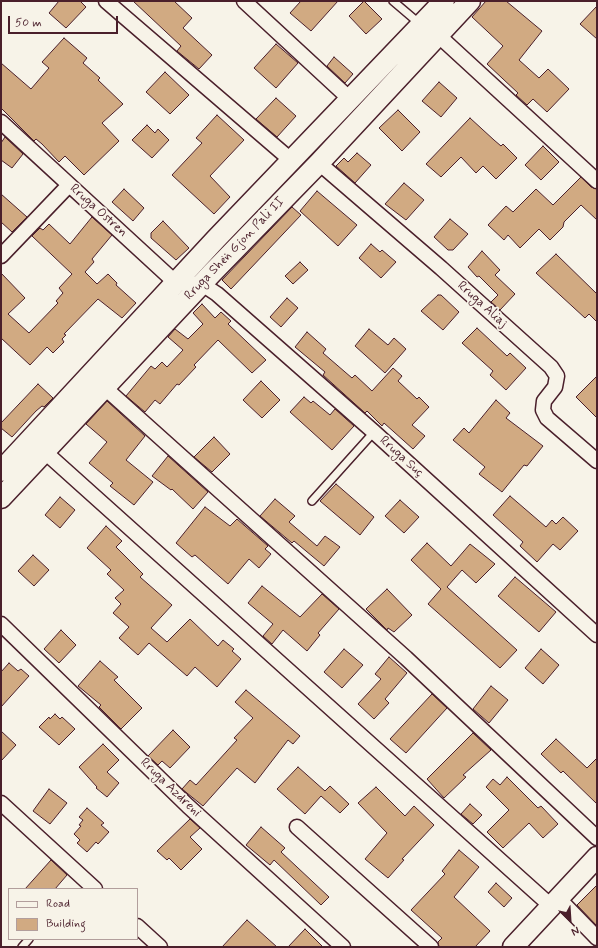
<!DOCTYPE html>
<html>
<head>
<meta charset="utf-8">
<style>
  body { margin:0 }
  #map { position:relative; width:598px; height:948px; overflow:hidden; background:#f7f3e8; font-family:Mynerve,sans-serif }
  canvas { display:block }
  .frame { position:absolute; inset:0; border:2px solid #4a1f2b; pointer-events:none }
  .legend { position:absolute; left:8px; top:888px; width:130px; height:52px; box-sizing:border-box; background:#f7f3e8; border:1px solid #b29e9c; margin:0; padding:5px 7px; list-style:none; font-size:12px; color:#4a1f2b }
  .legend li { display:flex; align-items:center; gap:8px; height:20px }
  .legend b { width:20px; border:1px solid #b29e9c }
  .north { position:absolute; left:550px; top:900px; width:40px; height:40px; -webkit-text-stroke:3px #f7f3e8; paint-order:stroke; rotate:155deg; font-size:11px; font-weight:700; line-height:16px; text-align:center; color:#4a1f2b }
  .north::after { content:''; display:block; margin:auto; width:14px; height:18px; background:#4a1f2b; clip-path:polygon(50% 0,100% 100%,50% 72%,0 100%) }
  .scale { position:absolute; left:8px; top:16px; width:110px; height:18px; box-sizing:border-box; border:2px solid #4a1f2b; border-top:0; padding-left:5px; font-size:12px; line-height:14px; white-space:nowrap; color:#4a1f2b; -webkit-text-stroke:3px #f7f3e8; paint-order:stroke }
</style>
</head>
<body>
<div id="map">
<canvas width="598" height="948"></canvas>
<div class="frame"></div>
<ul class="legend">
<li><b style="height:5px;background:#f7f3e8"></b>Road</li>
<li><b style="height:11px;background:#d1aa82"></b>Building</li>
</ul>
<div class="north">N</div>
<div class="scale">50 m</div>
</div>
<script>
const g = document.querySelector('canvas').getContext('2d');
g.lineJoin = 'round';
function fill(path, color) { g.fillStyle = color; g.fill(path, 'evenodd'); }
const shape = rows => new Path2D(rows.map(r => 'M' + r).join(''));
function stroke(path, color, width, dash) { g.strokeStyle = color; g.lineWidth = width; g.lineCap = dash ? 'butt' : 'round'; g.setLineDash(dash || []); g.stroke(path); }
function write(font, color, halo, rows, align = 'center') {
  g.font = font + ' Mynerve,sans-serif'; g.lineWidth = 3.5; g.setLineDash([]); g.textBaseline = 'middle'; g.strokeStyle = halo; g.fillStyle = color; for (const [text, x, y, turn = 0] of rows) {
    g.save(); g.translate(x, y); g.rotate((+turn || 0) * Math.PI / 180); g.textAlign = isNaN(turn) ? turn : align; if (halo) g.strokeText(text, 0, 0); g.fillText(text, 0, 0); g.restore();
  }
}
const building = shape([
  [59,1,80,1,86,7,66,28,49,13,59,1],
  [133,1,174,1,192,18,183,28,212,55,199,69,177,51,181,46,133,1],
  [301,1,338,1,311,31,290,13,301,1],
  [364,1,382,19,366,34,349,16,364,1],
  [486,1,506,1,542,31,519,60,539,78,548,69,569,89,547,112,533,99,527,105,516,95,518,93,487,64,503,46,472,17,486,1],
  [597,6,597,39,580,24,597,6],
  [64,38,87,58,83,63,100,78,98,80,123,104,102,123,119,141,84,175,65,156,59,162,42,144,36,139,34,141,1,108,1,63,31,89,49,68,42,62,64,38],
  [276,44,298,63,276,88,254,68,276,44],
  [334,57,353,74,345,83,327,66,334,57],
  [165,72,189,95,170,114,146,92,165,72],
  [439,82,457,98,441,117,422,101,439,82],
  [276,98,296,116,277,137,256,119,276,98],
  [398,110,420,132,402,151,379,128,398,110],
  [217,115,244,140,210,176,230,197,214,214,172,175,202,143,196,138,217,115],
  [470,118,494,140,501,146,503,144,517,158,496,179,483,166,476,173,461,157,441,177,426,164,470,118],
  [147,125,155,133,158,129,169,140,152,158,132,140,147,125],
  [5,137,23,154,12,168,1,160,1,143,5,137],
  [543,146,559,162,541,180,525,165,543,146],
  [357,153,371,165,355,183,336,166,344,158,348,162,357,153],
  [581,177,591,187,597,189,597,220,581,205,564,222,563,227,550,240,539,229,520,248,508,235,504,240,488,225,506,206,513,212,536,189,553,205,581,177],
  [404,183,424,200,406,220,385,204,404,183],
  [124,189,144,208,133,221,112,202,124,189],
  [317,191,357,225,338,246,300,211,317,191],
  [1,194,27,217,12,232,1,222,1,194],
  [292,207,301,215,231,289,222,280,292,207],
  [92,217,112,235,92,259,94,262,85,272,97,284,108,274,117,283,116,285,136,303,122,318,98,299,64,334,66,335,62,339,64,342,53,353,47,347,30,365,1,338,1,273,25,298,8,314,29,333,58,303,56,301,63,293,59,288,72,274,32,236,40,228,43,230,49,224,70,244,92,217],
  [450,219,468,234,453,250,448,250,434,237,450,219],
  [163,221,189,248,176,260,151,238,151,233,163,221],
  [371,244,380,252,382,250,396,262,381,278,359,258,371,244],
  [482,251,500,270,495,275,515,294,500,310,491,302,498,295,479,276,477,277,468,267,482,251],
  [556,254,597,294,597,322,589,314,585,318,536,273,556,254],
  [300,262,308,270,293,284,285,276,300,262],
  [438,295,441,295,459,312,443,330,421,311,438,295],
  [287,298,298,308,281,327,270,317,287,298],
  [202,304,215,318,221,312,231,321,228,324,266,360,252,373,218,340,194,365,196,367,179,385,177,384,160,404,155,400,145,412,126,396,151,366,155,369,162,362,167,367,183,350,168,337,175,329,188,339,203,324,193,313,202,304],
  [477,328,507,356,510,353,526,368,506,390,490,375,493,371,462,343,477,328],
  [369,329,388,345,394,338,406,349,385,373,355,346,369,329],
  [307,332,326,349,323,353,352,378,355,375,372,391,393,368,402,376,398,381,417,399,419,397,429,407,412,425,425,436,413,449,384,423,382,426,367,411,365,413,323,375,325,372,295,347,307,332],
  [597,376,597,418,576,397,597,376],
  [261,381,280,400,262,418,243,400,261,381],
  [38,384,53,398,44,407,42,406,36,411,12,437,1,428,1,423,38,384],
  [304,397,311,403,313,401,330,415,335,409,354,426,332,450,290,412,304,397],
  [496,400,510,413,506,418,543,446,527,466,524,465,502,492,479,474,485,467,453,440,464,428,469,433,496,400],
  [107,401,145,436,126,460,153,482,134,505,110,486,113,483,89,463,107,442,86,424,107,401],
  [214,437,230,454,212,472,194,457,214,437],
  [168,456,208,492,193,509,172,489,171,490,152,476,168,456],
  [336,484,374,517,360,535,320,501,336,484],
  [510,496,546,527,552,520,556,524,563,517,578,531,560,550,553,544,537,562,520,546,523,542,493,515,510,496],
  [60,497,75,510,60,528,45,515,60,497],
  [275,499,295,516,289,522,317,546,325,536,340,547,324,566,294,541,292,543,260,516,275,499],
  [400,500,419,517,404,533,385,516,400,500],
  [205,507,230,526,237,519,268,546,265,549,271,554,259,568,249,559,228,584,195,555,192,557,176,543,205,507],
  [106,526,122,541,116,547,143,574,140,577,172,605,151,628,167,642,190,619,218,646,223,640,234,649,232,651,241,659,217,687,195,667,187,676,149,643,138,655,119,638,129,627,113,613,121,604,115,598,124,590,107,574,111,570,87,548,106,526],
  [427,543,451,566,470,544,495,564,476,583,462,570,447,587,517,650,500,668,428,604,441,589,411,560,427,543],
  [33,555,49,570,34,586,18,571,33,555],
  [515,577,556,612,539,632,498,596,515,577],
  [262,586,300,617,322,594,339,609,318,633,320,635,307,651,283,630,272,644,263,636,273,624,248,603,262,586],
  [387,589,412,615,394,632,388,628,387,630,366,609,387,589],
  [61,630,76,645,59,663,44,649,61,630],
  [344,649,363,665,342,688,324,672,344,649],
  [541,649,559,665,543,684,525,668,541,649],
  [389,657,407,673,385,699,389,703,374,719,358,704,381,679,375,674,389,657],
  [100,661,118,677,114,680,142,708,121,729,99,707,101,705,78,686,100,661],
  [9,663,18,671,21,669,29,676,1,707,1,672,9,663],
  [491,686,508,700,489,723,473,709,491,686],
  [246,690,300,736,293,744,288,740,255,783,237,768,203,806,182,789,190,780,196,785,237,740,234,738,253,718,235,702,246,690],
  [432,694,447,708,406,753,390,739,432,694],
  [55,714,60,719,62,717,75,729,59,745,39,727,49,717,50,719,55,714],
  [173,730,190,747,170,768,162,761,158,765,148,756,173,730],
  [1,731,16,745,1,761,1,731],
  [473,733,491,750,463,775,466,777,444,798,427,779,473,733],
  [556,739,587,768,597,758,597,804,563,771,561,773,541,754,556,739],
  [103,744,119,760,107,772,119,783,107,797,96,788,97,787,79,767,103,744],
  [298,767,325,791,330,786,349,804,340,813,321,796,305,814,277,789,298,767],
  [507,777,538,808,541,806,558,824,543,838,529,823,503,848,487,832,509,810,486,787,493,779,500,785,507,777],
  [376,787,405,816,414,806,434,825,402,859,404,860,388,878,365,859,387,833,358,803,376,787],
  [49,789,67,803,50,824,33,811,49,789],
  [470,804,482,815,473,824,461,814,470,804],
  [87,808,104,823,101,825,109,832,98,844,96,842,87,852,77,843,80,840,74,834,81,826,79,825,83,820,79,817,87,808],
  [190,819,200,828,190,837,202,849,181,870,169,858,167,860,157,851,190,819],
  [261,827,285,848,281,852,329,897,321,905,274,860,270,865,246,845,261,827],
  [459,850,479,867,454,897,490,931,475,947,439,947,438,942,442,938,411,910,445,874,442,871,459,850],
  [51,860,67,875,55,889,25,889,51,860],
  [496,883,512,898,504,907,488,892,496,883],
  [597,885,597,926,577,905,597,885],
  [247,920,277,947,222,947,247,920],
  [305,929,323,947,288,947,305,929]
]);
const lane = shape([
  [393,1,420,24],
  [312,501,374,432],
  [22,947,29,939]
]);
const street = shape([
  [106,1,292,161],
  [244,1,351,100],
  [439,36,597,181],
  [1,122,176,283,202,284,217,294,374,432,597,635],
  [319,163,441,268,551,367,557,376,555,387,544,401,543,410,547,418,597,461],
  [1,256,69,185],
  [105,388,406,658,597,838],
  [45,452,551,906],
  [1,624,188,806,343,947],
  [1,803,95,889],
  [297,827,431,947],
  [558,898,597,938],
  [137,926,160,947]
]);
const secondary = shape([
  [1,471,216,239,444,1],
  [1,498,212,273,319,163,470,1],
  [513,947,597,857]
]);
const streetNames = [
  ["Rruga Ostren",98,211,42],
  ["Rruga Shën Gjon Pali II",235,249,-46],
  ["Rruga Aliaj",482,305,42],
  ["Rruga Suç",401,457,42],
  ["Rruga Azdreni",170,788,44]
];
fill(building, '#d1aa82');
stroke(building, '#4a1f2b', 1);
stroke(lane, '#4a1f2b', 10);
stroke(street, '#4a1f2b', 17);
stroke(secondary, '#4a1f2b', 23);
stroke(lane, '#f7f3e8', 7);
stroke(street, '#f7f3e8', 14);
stroke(secondary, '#f7f3e8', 20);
write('13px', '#4a1f2b', '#f7f3e8', streetNames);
</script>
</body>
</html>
